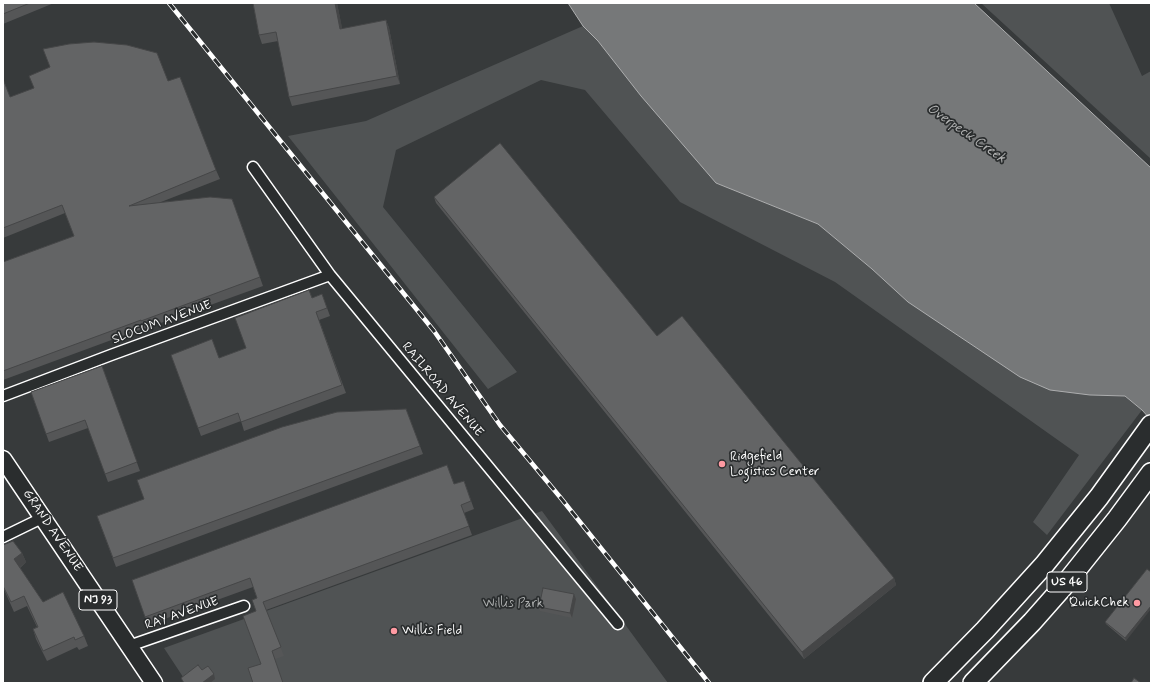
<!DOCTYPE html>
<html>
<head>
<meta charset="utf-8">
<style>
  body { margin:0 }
  #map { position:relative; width:1154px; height:686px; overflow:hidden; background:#373a3b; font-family:Mynerve,sans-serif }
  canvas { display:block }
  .frame { position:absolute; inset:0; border:4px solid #fff; pointer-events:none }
</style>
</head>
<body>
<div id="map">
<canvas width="1154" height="686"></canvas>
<div class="frame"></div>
</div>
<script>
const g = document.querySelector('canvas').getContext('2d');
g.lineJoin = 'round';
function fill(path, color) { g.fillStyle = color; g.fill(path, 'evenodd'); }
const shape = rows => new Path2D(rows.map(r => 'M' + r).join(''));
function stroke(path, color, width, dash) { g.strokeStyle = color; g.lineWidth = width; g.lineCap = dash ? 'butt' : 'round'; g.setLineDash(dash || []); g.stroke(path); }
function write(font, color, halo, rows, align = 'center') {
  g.font = font + ' Mynerve,sans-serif'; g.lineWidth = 3.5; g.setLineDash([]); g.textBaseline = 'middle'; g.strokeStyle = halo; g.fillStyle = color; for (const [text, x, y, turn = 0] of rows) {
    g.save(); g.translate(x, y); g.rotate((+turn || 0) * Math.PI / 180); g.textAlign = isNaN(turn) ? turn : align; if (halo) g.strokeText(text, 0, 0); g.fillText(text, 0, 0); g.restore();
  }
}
const green = shape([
  [981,3,1109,3,1142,76,1151,71,1151,159],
  [583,26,598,41,716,183,818,224,872,269,908,302,1090,395,1125,396,1142,410,1047,535,1033,522,1079,455,835,282,680,202,585,90,541,80,396,150,383,207,517,372,488,389,288,136,366,121],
  [542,511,668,683,187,683,164,648]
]);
const water = shape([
  [568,3,974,3,1151,168,1151,420,1142,410,1125,396,1090,395,1050,390,1020,377,908,302,872,269,818,224,716,183,641,96,598,41,583,26,568,3]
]);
const street = shape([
  [253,167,330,275,618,624],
  [3,396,111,355,330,275],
  [3,537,42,518],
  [129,646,244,606]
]);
const primary = shape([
  [3,459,154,683]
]);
const highway = shape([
  [933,683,985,630,1044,565,1099,497,1151,425],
  [973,683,1032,622,1062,588,1117,519,1151,473]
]);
const rail = shape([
  [169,3,434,331,500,425,560,497,709,683]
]);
const wall = shape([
  [3,3,54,3,3,24],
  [253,3,337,3,342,29,386,20,389,28,400,84,292,106,289,97,278,41,262,44,259,35],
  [3,79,10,97,168,81,216,170,220,179,161,202,232,199,263,286,144,329,144,328,3,380,3,262,74,236,65,213,3,238],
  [434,197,894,578,896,585,804,659,436,203],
  [322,294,330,316,319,320,346,393,244,431,241,421,201,436,171,355,219,358,246,348,312,298],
  [102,366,140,471,108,482,88,428,49,442,31,392],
  [406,409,423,454,116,567,97,516,144,499],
  [464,481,474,509,464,513,472,535,266,610,284,656,261,664,256,611,257,598,253,587,148,625,132,580,454,484],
  [3,545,22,553,26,562,20,568,43,602,84,636,88,646,79,650,77,647,47,661,36,639,33,629,37,627,27,606,14,612,3,587],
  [1147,569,1126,641,1106,624,1105,622],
  [574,594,576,599,572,618,540,611,539,607]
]);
const shadedWall = shape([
  [335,3,337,3,344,37,340,29],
  [386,20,389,28,400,84,397,76],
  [22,553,26,562,18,569,14,559],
  [894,578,896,585,804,659,802,652],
  [574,594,576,599,572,618,570,613],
  [1151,606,1151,609,1126,641,1125,638],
  [214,674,215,679,210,683,202,683]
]);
const building = shape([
  [3,3,30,3,3,14,3,3],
  [253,3,335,3,340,29,386,20,397,76,289,97,276,32,259,35,253,3],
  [94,42,127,45,157,53,168,81,180,77,216,170,129,206,210,197,232,199,260,277,141,321,141,320,3,371,3,262,74,236,62,205,3,228,3,79,10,97,34,88,29,76,50,67,43,49,69,44,94,42],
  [500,143,657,336,682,316,894,578,802,652,434,197,500,143],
  [309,290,312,298,322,294,327,308,316,312,342,385,241,422,238,413,198,428,171,355,212,339,219,358,246,348,235,318,309,290],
  [102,366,137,462,105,474,85,420,46,434,31,392,102,366],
  [406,409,420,446,113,558,97,516,144,499,137,480,282,427,337,412,406,409],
  [447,465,454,484,464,481,471,501,461,505,469,526,263,602,281,647,272,651,283,683,253,683,248,668,261,664,243,616,256,611,252,600,257,598,250,578,145,617,132,580,447,465],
  [13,541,22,553,14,559,43,602,63,592,84,636,75,640,74,637,43,651,33,629,38,627,24,596,11,602,3,586,3,545,13,541],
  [1147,569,1151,572,1151,606,1125,638,1105,622,1147,569],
  [543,588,574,594,570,613,539,607,543,588],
  [198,665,202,670,208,666,214,674,202,683,184,683,181,678,198,665],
  [1134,678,1141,683,1131,683,1134,678]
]);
const markers = [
  [722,464,4,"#ff9aa2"],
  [1137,603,4,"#ff9aa2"],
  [394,631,4,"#ff9aa2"]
];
const shields = [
  [1067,582,40],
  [98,600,38]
];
const shieldNames = [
  ["US 46",1067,582],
  ["NJ 93",98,600]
];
const streetNames = [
  ["SLOCUM AVENUE",162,323,-20],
  ["RAILROAD AVENUE",442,390,50],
  ["GRAND AVENUE",52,531,56],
  ["RAY AVENUE",182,614,-19]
];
const poiNames = [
  ["Ridgefield",730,457],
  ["Logistics Center",730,472],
  ["QuickChek",1129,603,"right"],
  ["Willis Field",402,631]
];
const parkNames = [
  ["Willis Park",513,604]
];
const waterNames = [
  ["Overpeck Creek",966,134,35]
];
fill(green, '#505354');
fill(water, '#767879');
stroke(water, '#adaeaf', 1);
stroke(street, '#fff', 13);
stroke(primary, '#fff', 19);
stroke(highway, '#fff', 22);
stroke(street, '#2a2d2e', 10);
stroke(primary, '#2a2d2e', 16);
stroke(highway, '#2a2d2e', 19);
stroke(rail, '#fff', 4.5);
stroke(rail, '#2a2d2e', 3, [9]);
fill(wall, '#555657');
fill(shadedWall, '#454647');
fill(building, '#636465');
stroke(building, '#454647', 1);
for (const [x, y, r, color] of markers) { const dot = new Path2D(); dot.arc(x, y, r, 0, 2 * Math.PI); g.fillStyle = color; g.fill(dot); stroke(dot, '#2a2d2e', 1.5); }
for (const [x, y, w] of shields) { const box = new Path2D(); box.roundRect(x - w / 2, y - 10, w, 20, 3); g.fillStyle = '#2a2d2e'; g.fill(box); stroke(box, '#fff', 1); }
write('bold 12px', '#fff', null, shieldNames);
write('13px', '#fff', '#2a2d2e', streetNames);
write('13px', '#fff', '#2a2d2e', poiNames, 'left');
write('13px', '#b0b2b2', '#2a2d2e', parkNames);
write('italic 14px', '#b4b5b5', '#2a2d2e', waterNames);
</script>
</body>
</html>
